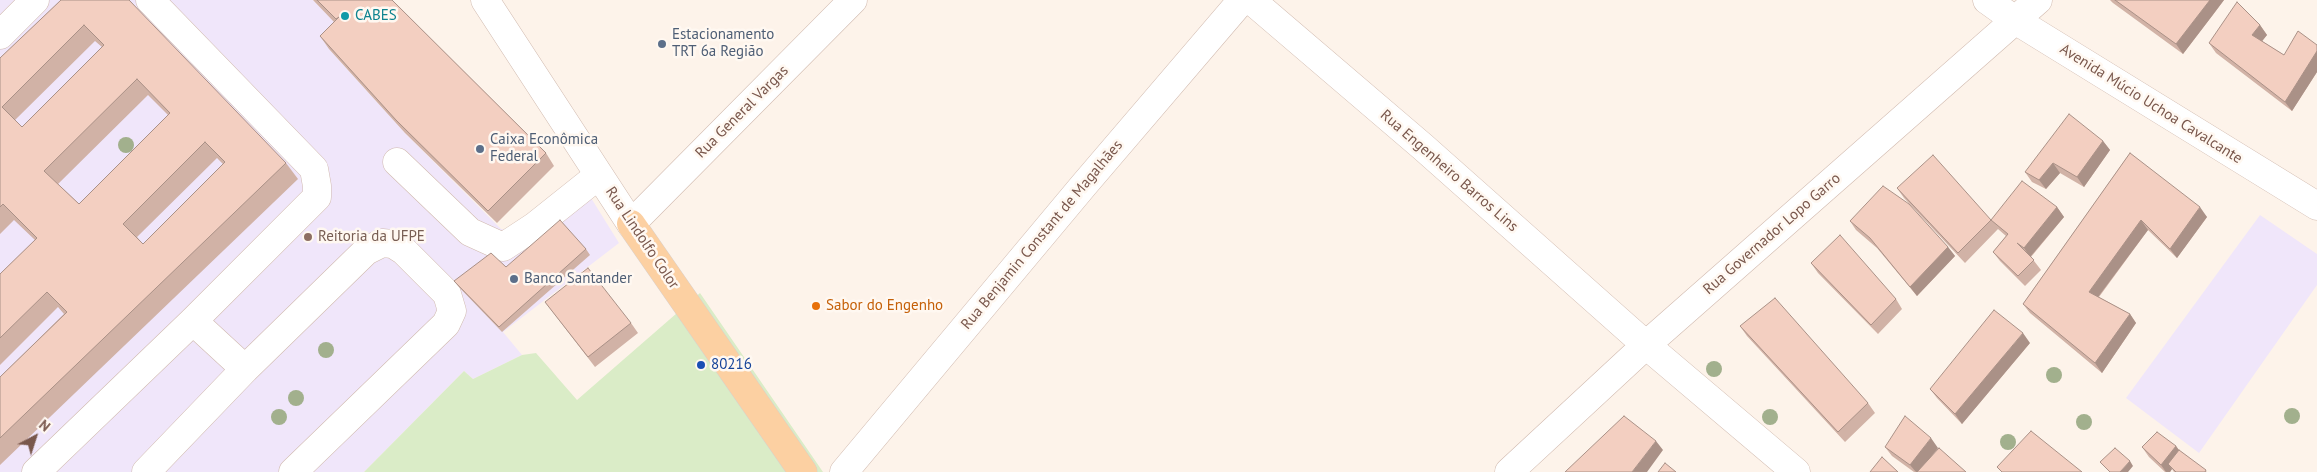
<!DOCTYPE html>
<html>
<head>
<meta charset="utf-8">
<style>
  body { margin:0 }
  #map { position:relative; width:2317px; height:472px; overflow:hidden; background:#fdf3ea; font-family:"PT Sans",sans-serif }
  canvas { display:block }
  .north { position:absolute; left:10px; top:412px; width:50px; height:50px; -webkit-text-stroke:4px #fff8f1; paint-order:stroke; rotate:40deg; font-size:14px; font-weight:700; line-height:20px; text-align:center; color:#79574c }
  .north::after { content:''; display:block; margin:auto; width:18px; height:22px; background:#79574c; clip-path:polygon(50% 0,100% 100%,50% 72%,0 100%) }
</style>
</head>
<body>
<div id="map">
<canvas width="2317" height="472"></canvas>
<div class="north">N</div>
</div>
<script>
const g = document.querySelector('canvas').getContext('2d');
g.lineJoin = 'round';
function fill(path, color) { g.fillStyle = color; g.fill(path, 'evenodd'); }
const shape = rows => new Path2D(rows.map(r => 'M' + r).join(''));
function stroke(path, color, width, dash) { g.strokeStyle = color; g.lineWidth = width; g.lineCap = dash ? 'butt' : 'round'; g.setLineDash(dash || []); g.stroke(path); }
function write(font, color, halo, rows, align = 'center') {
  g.font = font + ' "PT Sans",sans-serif'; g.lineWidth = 5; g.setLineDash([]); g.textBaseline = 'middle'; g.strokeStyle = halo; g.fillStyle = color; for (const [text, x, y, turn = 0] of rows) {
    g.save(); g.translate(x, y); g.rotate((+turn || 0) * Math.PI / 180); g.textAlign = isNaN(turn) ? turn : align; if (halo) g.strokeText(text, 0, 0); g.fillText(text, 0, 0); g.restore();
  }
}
const education = shape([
  [0,0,313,0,344,32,329,49,405,133,501,229,507,230,578,177,619,243,503,332,522,355,473,379,464,371,364,472,0,472],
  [2260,215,2317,254,2317,285,2199,453,2126,398]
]);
const green = shape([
  [700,293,823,472,364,472,464,371,473,379,522,355,536,353,577,400]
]);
const minor = shape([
  [485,0,631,224,853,0],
  [1251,0,1423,147,1646,345,1796,472],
  [1987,0,2015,20,2317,206],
  [0,35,35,0],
  [397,162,470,232,503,247,535,226,599,175],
  [193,321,245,369],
  [36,472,193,321,317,197,317,186,314,169,150,0],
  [146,472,245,369,366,251,382,243,393,244,404,251,447,294,452,311,446,324,293,472],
  [844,472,1083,186,1242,0],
  [1509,472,1646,345,2038,0]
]);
const major = shape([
  [631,224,803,472]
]);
const trees = [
  [126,145],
  [326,350],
  [1714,369],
  [2054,375],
  [296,398],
  [2292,416],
  [279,417],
  [1770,417],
  [2084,422],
  [2008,442]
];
const wall = shape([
  [61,0,286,163,298,179,0,465,0,377,64,314,58,307,0,365,0,274,35,240,14,220,0,234,0,58],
  [95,41,102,47,22,127,15,120],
  [148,95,168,115,79,204,58,184],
  [217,158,223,164,143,244,137,237],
  [313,0,392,0,546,153,554,166,497,223,405,133,329,49,320,36,334,22],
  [2110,0,2224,0,2212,16,2183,54,2113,3],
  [2260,25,2267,35,2262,41,2284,55,2317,45,2317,72,2292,111,2216,53,2209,43],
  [2103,141,2110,150,2084,187,2060,173,2046,189,2032,182,2025,172],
  [2130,153,2207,217,2177,258,2148,230,2099,297,2130,314,2136,323,2102,373,2030,313,2023,304],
  [1897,188,1991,220,1998,229,1965,263,1904,198],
  [2057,207,2064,217,2031,257,2041,270,2025,286,2000,261,1993,252,2006,236,1998,229,1991,220],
  [1850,221,1948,247,1955,256,1917,296,1877,248,1856,230],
  [586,249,590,255,502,332,458,286,454,281,506,267],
  [1811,263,1896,299,1902,309,1878,334,1818,273],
  [545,302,631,323,638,333,595,367],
  [1740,326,1868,403,1875,413,1845,442,1747,336],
  [2030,343,1962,424,1937,398,1930,389],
  [2176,446,2179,450,2207,472,2174,472,2172,469,2170,472,2165,472,2149,457,2142,447],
  [1885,447,1938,448,1931,457,1966,472,1914,472,1892,456]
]);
const shadedWall = shape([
  [2210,0,2224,0,2212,16,2183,54,2176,44],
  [2260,25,2267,35,2259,45,2252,35],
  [2317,51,2317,72,2292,111,2285,102],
  [2103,141,2110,150,2084,187,2077,177],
  [2053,163,2060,173,2046,189,2039,180],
  [2057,207,2064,217,2030,257,2024,248],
  [2200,207,2207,217,2177,258,2170,249],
  [2141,220,2148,230,2095,301,2089,292],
  [1948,247,1955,256,1917,296,1910,287],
  [2130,314,2136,323,2102,373,2095,363],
  [2023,333,2030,343,1962,424,1955,414],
  [1931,438,1938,448,1919,472,1916,472,1910,465],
  [1656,441,1663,450,1647,472,1632,472],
  [2176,446,2183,456,2168,464,2172,469,2170,472,2166,472,2161,465],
  [2130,461,2133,466,2128,472,2120,472]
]);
const building = shape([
  [61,0,129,0,286,163,0,438,0,377,67,312,47,292,0,338,0,274,37,238,3,204,0,207,0,58,61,0],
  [84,25,104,45,22,127,2,107,84,25],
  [137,79,170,113,79,204,44,171,137,79],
  [205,142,225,162,143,244,123,224,205,142],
  [317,0,392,0,546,153,488,211,396,120,320,36,339,17,336,19,317,0],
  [2115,0,2210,0,2176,44,2115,0],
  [2237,2,2260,25,2252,35,2284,55,2298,31,2317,45,2317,51,2285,102,2209,43,2237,2],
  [2069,114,2103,141,2077,177,2053,163,2039,180,2025,172,2069,114],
  [2130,153,2200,207,2170,249,2141,220,2089,292,2130,314,2095,363,2023,304,2130,153],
  [1933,155,1991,220,1958,253,1897,188,1933,155],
  [2022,181,2057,207,2024,248,2017,243,2034,260,2018,276,1993,252,2008,234,1991,220,2022,181],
  [1883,186,1909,204,1948,247,1910,287,1870,238,1850,221,1883,186],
  [560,220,586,249,499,327,454,281,491,253,506,267,560,220],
  [1840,235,1896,299,1871,325,1811,263,1840,235],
  [588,268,631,323,588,357,545,302,588,268],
  [1775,298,1868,403,1838,432,1740,326,1775,298],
  [1994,310,2023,333,1955,414,1930,389,1994,310],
  [1624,416,1656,441,1632,472,1565,472,1624,416],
  [1905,416,1931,438,1910,465,1885,447,1905,416],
  [2031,431,2082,472,2002,472,1997,467,2031,431],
  [2157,432,2176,446,2161,465,2142,447,2157,432],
  [1939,448,1966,472,1917,472,1939,448],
  [2115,448,2130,461,2120,472,2110,472,2100,462,2115,448],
  [2179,450,2206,470,2205,472,2176,472,2168,464,2179,450],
  [1882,457,1898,472,1870,472,1882,457],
  [1665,463,1676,472,1658,472,1665,463]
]);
const markers = [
  [345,16,5,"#0f9aa8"],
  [662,44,5,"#5c6f8a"],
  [480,149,5,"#5c6f8a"],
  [308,237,5,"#8d6e63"],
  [514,279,5,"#5c6f8a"],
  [816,306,5,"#e8710a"],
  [701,365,5,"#1a4fb4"]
];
const cultureNames = [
  ["CABES",355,16]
];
const serviceNames = [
  ["Estacionamento",672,35],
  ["TRT 6a Região",672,52],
  ["Caixa Econômica",490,140],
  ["Federal",490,157],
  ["Banco Santander",524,279]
];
const streetNames = [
  ["Avenida Múcio Uchoa Cavalcante",2151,104,32],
  ["Rua General Vargas",742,112,-45],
  ["Rua Engenheiro Barros Lins",1449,171,41],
  ["Rua Governador Lopo Garro",1772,234,-41],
  ["Rua Benjamin Constant de Magalhães",1042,235,-50],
  ["Rua Lindolfo Color",642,238,56]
];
const educationNames = [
  ["Reitoria da UFPE",318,237]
];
const foodNames = [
  ["Sabor do Engenho",826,306]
];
const transitNames = [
  ["80216",711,365]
];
fill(education, '#f0e6fa');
fill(green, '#daecc7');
stroke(minor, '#d0b9ae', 29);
stroke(major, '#d9d0cd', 29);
stroke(minor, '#fff', 28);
stroke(major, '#fcd0a2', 28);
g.fillStyle = '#a2b08d';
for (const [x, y] of trees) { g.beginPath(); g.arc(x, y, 8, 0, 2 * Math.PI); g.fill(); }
fill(wall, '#d1b2a6');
fill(shadedWall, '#aa9187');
fill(building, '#f3cfc1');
stroke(building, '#aa9187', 1);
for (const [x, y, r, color] of markers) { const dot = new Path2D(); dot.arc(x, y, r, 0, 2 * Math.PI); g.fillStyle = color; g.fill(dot); stroke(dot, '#fff8f1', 2); }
write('15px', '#0d838f', '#fff8f1', cultureNames, 'left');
write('15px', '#4e5e75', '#fff8f1', serviceNames, 'left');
write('15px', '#79574c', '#fff8f1', streetNames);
write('15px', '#785e54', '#fff8f1', educationNames, 'left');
write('15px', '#c56008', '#fff8f1', foodNames, 'left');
write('15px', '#164399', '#fff8f1', transitNames, 'left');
</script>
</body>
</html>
